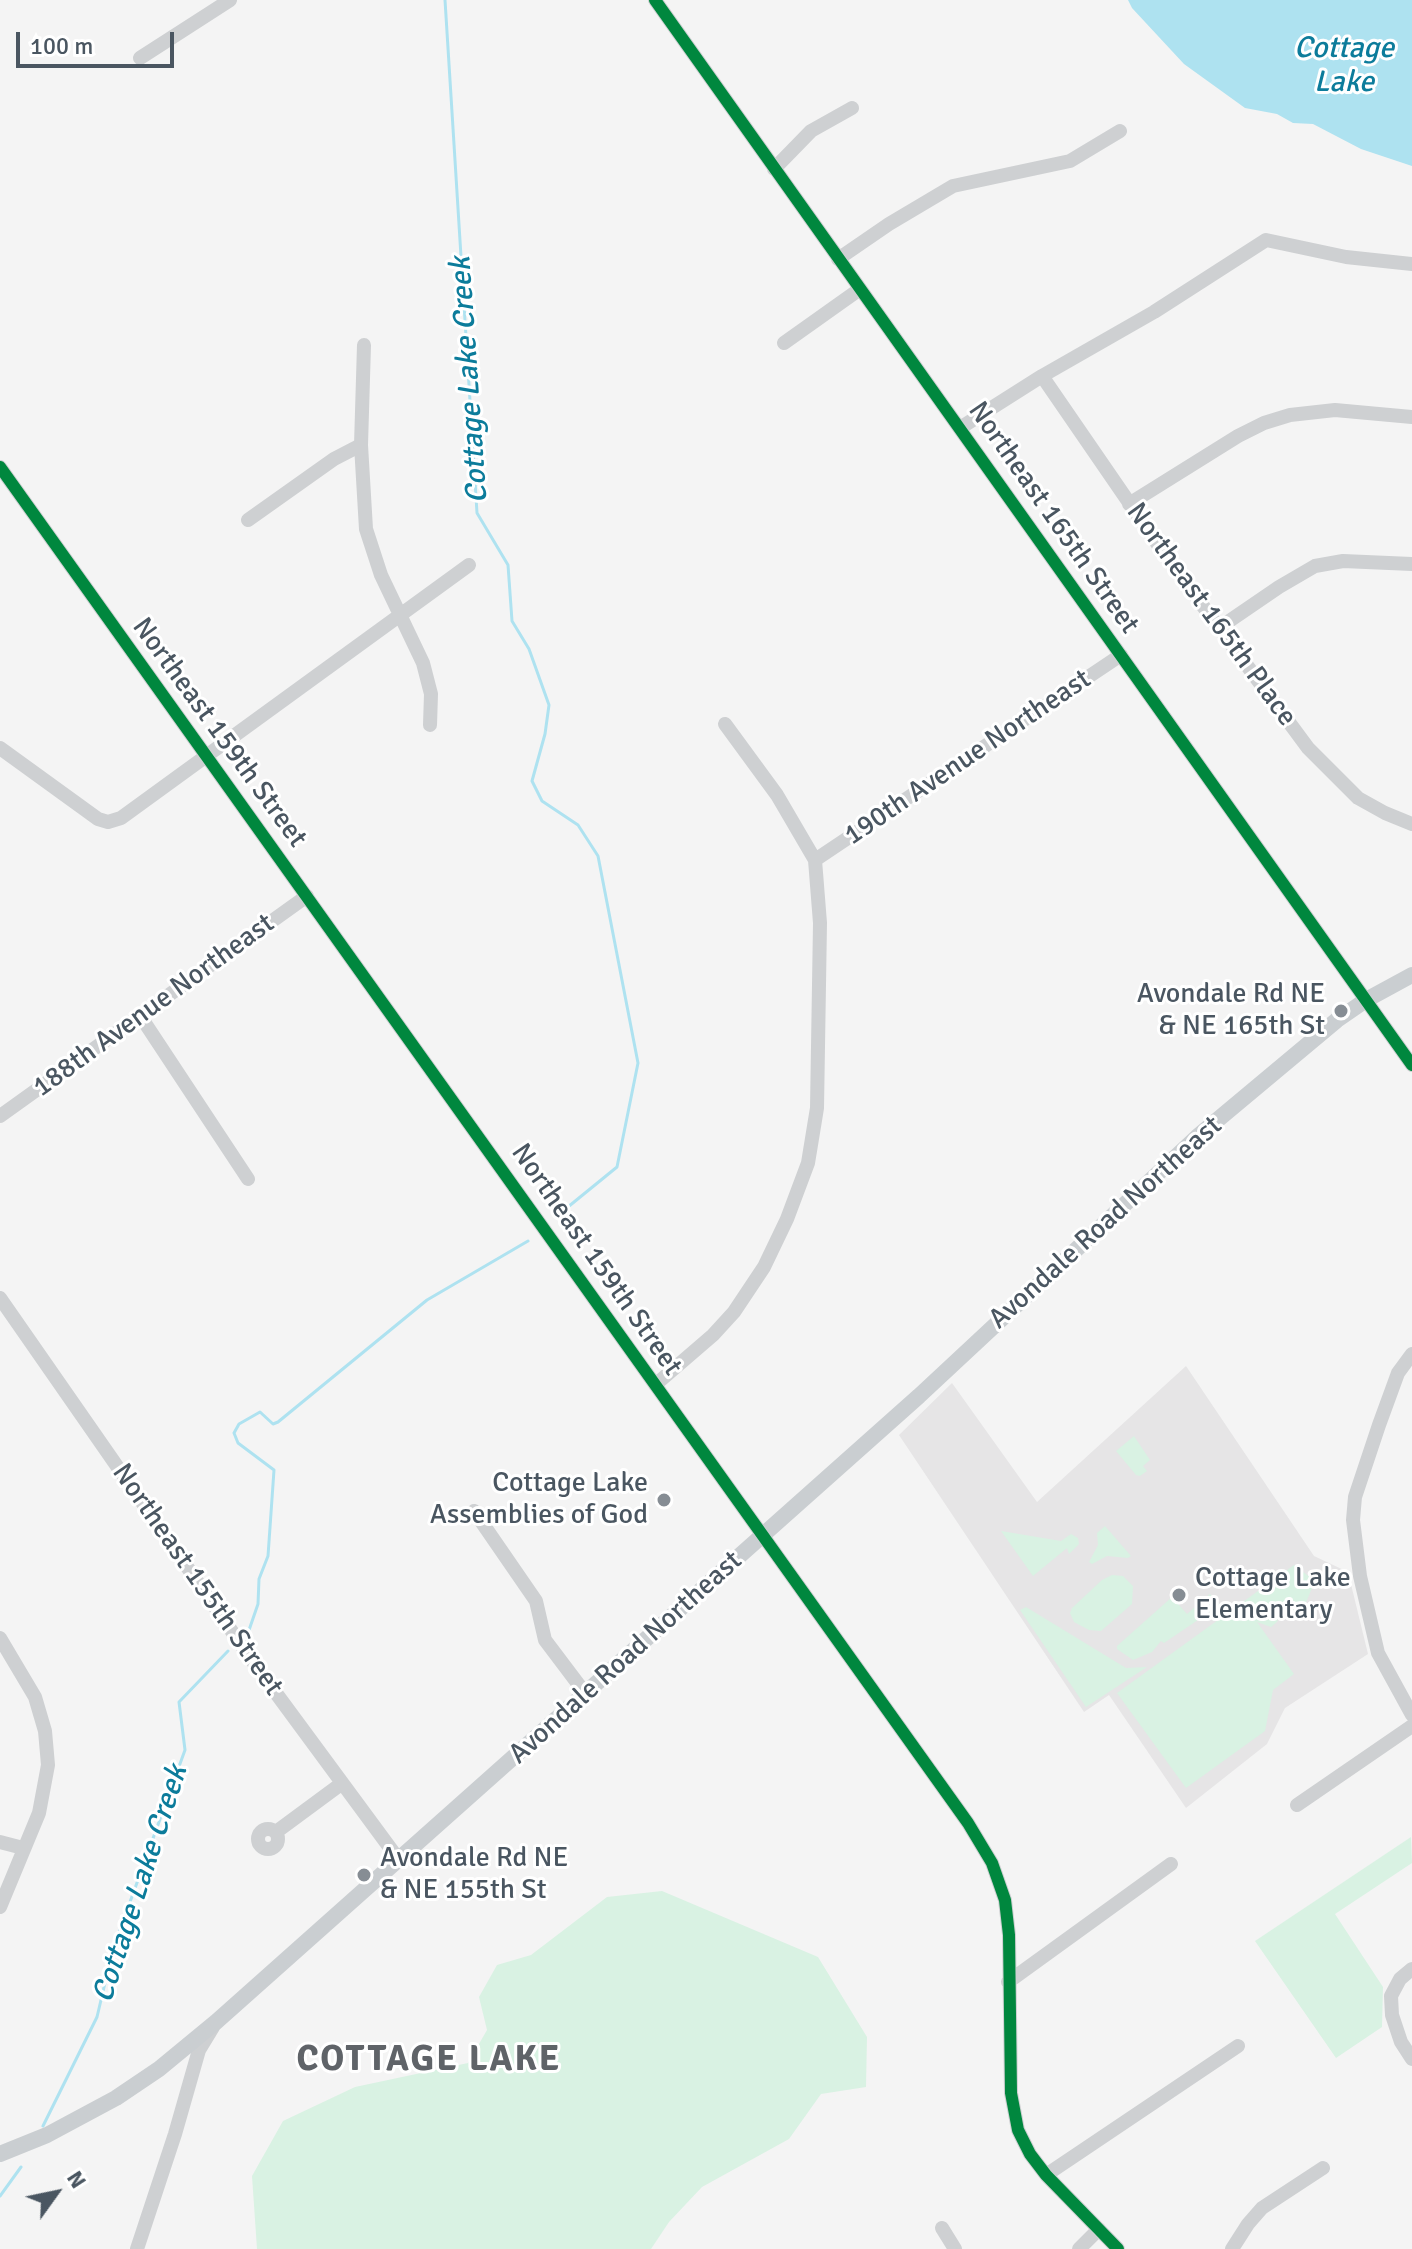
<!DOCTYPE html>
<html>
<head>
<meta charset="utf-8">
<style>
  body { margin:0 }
  #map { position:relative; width:1412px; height:2249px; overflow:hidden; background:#f4f4f4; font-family:Signika,sans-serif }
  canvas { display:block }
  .north { position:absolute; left:16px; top:2153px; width:80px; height:80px; -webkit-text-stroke:6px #fff; paint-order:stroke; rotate:57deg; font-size:22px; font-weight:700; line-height:32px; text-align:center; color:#4a5661 }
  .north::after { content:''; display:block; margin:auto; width:28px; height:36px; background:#4a5661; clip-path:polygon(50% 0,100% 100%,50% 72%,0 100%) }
  .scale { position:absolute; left:16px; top:32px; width:158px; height:36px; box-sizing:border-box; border:4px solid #4a5661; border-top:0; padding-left:10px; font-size:24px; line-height:28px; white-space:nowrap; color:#4a5661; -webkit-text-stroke:6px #fff; paint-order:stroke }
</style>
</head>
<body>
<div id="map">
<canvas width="1412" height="2249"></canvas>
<div class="north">N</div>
<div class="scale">100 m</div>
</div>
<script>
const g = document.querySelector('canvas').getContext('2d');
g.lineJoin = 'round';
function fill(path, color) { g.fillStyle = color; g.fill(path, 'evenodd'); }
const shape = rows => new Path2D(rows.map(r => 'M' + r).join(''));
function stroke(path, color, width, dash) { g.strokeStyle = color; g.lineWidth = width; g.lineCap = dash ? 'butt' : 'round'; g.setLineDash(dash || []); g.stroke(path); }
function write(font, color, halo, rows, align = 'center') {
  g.font = font + ' Signika,sans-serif'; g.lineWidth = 6; g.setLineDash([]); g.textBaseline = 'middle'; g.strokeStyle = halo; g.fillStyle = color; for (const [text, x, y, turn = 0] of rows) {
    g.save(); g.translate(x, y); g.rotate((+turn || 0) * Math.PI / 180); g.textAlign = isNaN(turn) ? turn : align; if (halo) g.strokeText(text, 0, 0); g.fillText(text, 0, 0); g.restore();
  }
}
const education = shape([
  [1186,1366,1314,1556,1348,1572,1368,1654,1285,1708,1267,1744,1186,1808,1109,1695,1084,1712,899,1435,952,1383,1037,1502]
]);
const green = shape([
  [1134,1436,1150,1460,1143,1466,1147,1471,1140,1476,1136,1475,1116,1451],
  [1105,1526,1131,1556,1128,1558,1107,1556,1092,1564,1089,1562,1098,1545,1097,1533],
  [1001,1531,1061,1541,1071,1534,1078,1538,1079,1544,1069,1554,1067,1548,1033,1576],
  [1294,1565,1315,1581,1299,1619,1281,1612,1277,1622,1271,1627,1257,1622,1294,1674,1273,1690,1265,1731,1186,1788,1117,1693],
  [1112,1575,1123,1576,1133,1586,1132,1604,1101,1631,1089,1630,1074,1622,1070,1613,1072,1608,1102,1580],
  [1210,1594,1220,1605,1164,1643,1161,1641,1152,1652,1133,1660,1117,1649,1117,1646,1172,1597,1187,1614],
  [1026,1607,1126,1668,1147,1667,1086,1707,1020,1610],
  [1411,1837,1412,1863,1335,1914,1383,1987,1382,2027,1336,2058,1255,1941],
  [662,1891,818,1957,867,2037,866,2087,821,2094,789,2139,702,2187,669,2222,651,2249,257,2249,252,2176,283,2121,355,2087,468,2063,487,2030,479,1997,497,1965,531,1955,607,1897]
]);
const water = shape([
  [1128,0,1412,0,1412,166,1361,149,1313,124,1293,123,1277,114,1245,108,1184,64,1132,8]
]);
const stream = shape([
  [445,0,477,513,508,565,512,621,529,649,549,705,545,734,532,781,542,801,578,825,598,856,638,1063,617,1167,563,1211],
  [248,1633,258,1604,259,1579,268,1556,274,1470,238,1443,234,1433,239,1424,260,1412,273,1424,278,1422,427,1300,528,1241],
  [43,2126,97,2017,113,1949,185,1750,179,1702,228,1651],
  [0,2196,21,2167]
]);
const minor = shape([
  [655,0,1412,1065],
  [140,58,230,0],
  [774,169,811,131,852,108],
  [838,259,889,224,953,186,1070,161,1120,131],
  [784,343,860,289],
  [364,345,361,445,366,529,381,575,423,663,431,694,430,725],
  [1042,376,1163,552,1308,748,1358,798,1385,813,1412,824],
  [960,428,1042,376,1154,312,1266,240,1346,257,1412,264],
  [0,467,968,1823,992,1863,1005,1900,1009,1935,1011,2093,1018,2130,1030,2154,1046,2175,1118,2249],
  [1129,504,1238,436,1264,423,1290,415,1335,410,1412,417],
  [248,520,334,459,361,445],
  [1219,628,1279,587,1315,566,1343,561,1412,564],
  [0,748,98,819,108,822,121,818,469,565],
  [815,860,1121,655],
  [141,1017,248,1179],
  [0,1116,307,896],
  [0,1298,256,1666,399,1860],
  [1412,1354,1398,1373,1379,1425,1355,1497,1353,1520,1360,1576,1378,1653,1412,1715],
  [655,1385,713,1335,734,1312,764,1267,787,1219,808,1163,817,1108,820,923,815,860,777,795,725,724],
  [474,1511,536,1601,545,1640,585,1693],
  [0,1638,35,1697,45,1731,48,1765,39,1813,0,1907],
  [1297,1805,1412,1726],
  '258 1839a10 10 0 1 1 20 0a10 10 0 1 1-20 0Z',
  [276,1832,341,1784],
  [0,1842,23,1848],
  [1412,1969,1400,1979,1391,1996,1392,2015,1401,2042,1412,2059],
  [1008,1982,1171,1864],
  [1046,2175,1238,2046],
  [942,2228,955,2249],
  [137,2249,175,2134,199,2050,213,2027],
  [1079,2249,1099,2229],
  [1232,2249,1248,2224,1262,2208,1323,2168]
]);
const major = shape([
  [0,2154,47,2135,116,2098,159,2069,216,2022,919,1396,1197,1137,1337,1020,1366,1000,1412,975]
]);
const cycleway = shape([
  [655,0,1412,1065],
  [0,467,968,1823,992,1863,1005,1900,1009,1935,1011,2093,1018,2130,1030,2154,1046,2175,1118,2249]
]);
const markers = [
  [1341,1011,8,"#868d94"],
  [664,1500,8,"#868d94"],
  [1179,1595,8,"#868d94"],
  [364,1875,8,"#868d94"]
];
const streetNames = [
  ["Northeast 165th Street",1053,518,55],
  ["Northeast 165th Place",1211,615,54],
  ["Northeast 159th Street",219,733,54],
  ["190th Avenue Northeast",968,758,-34],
  ["188th Avenue Northeast",154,1006,-36],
  ["Avondale Road Northeast",1106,1223,-42],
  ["Northeast 159th Street",596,1260,55],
  ["Northeast 155th Street",197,1580,55],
  ["Avondale Road Northeast",626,1658,-42]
];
const poiNames = [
  ["Avondale Rd NE",1325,995],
  ["& NE 165th St",1325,1027],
  ["Cottage Lake",648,1484],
  ["Assemblies of God",648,1516],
  ["Cottage Lake",1195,1579,"left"],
  ["Elementary",1195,1611,"left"],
  ["Avondale Rd NE",380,1859,"left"],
  ["& NE 155th St",380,1891,"left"]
];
const waterNames = [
  ["Cottage",1344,49],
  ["Lake",1344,83],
  ["Cottage Lake Creek",470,380,-94],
  ["Cottage Lake Creek",141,1884,-72]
];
const districtNames = [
  ["COTTAGE LAKE",429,2061]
];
fill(education, '#e6e5e6');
fill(green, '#d9f2e3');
fill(water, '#aee2f0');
stroke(stream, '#aee2f0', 3);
stroke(minor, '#ced0d2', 14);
stroke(major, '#caced1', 16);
stroke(cycleway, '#00873e', 12);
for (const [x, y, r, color] of markers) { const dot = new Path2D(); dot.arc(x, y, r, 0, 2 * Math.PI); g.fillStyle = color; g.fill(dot); stroke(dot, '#fff', 3); }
write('28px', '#4a5661', '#fff', streetNames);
write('28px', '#4a5661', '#fff', poiNames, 'right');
write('italic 30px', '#0c7c9b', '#fff', waterNames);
g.letterSpacing = '2px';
write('bold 36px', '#5f6368', '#fff', districtNames);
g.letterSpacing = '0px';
</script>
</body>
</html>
